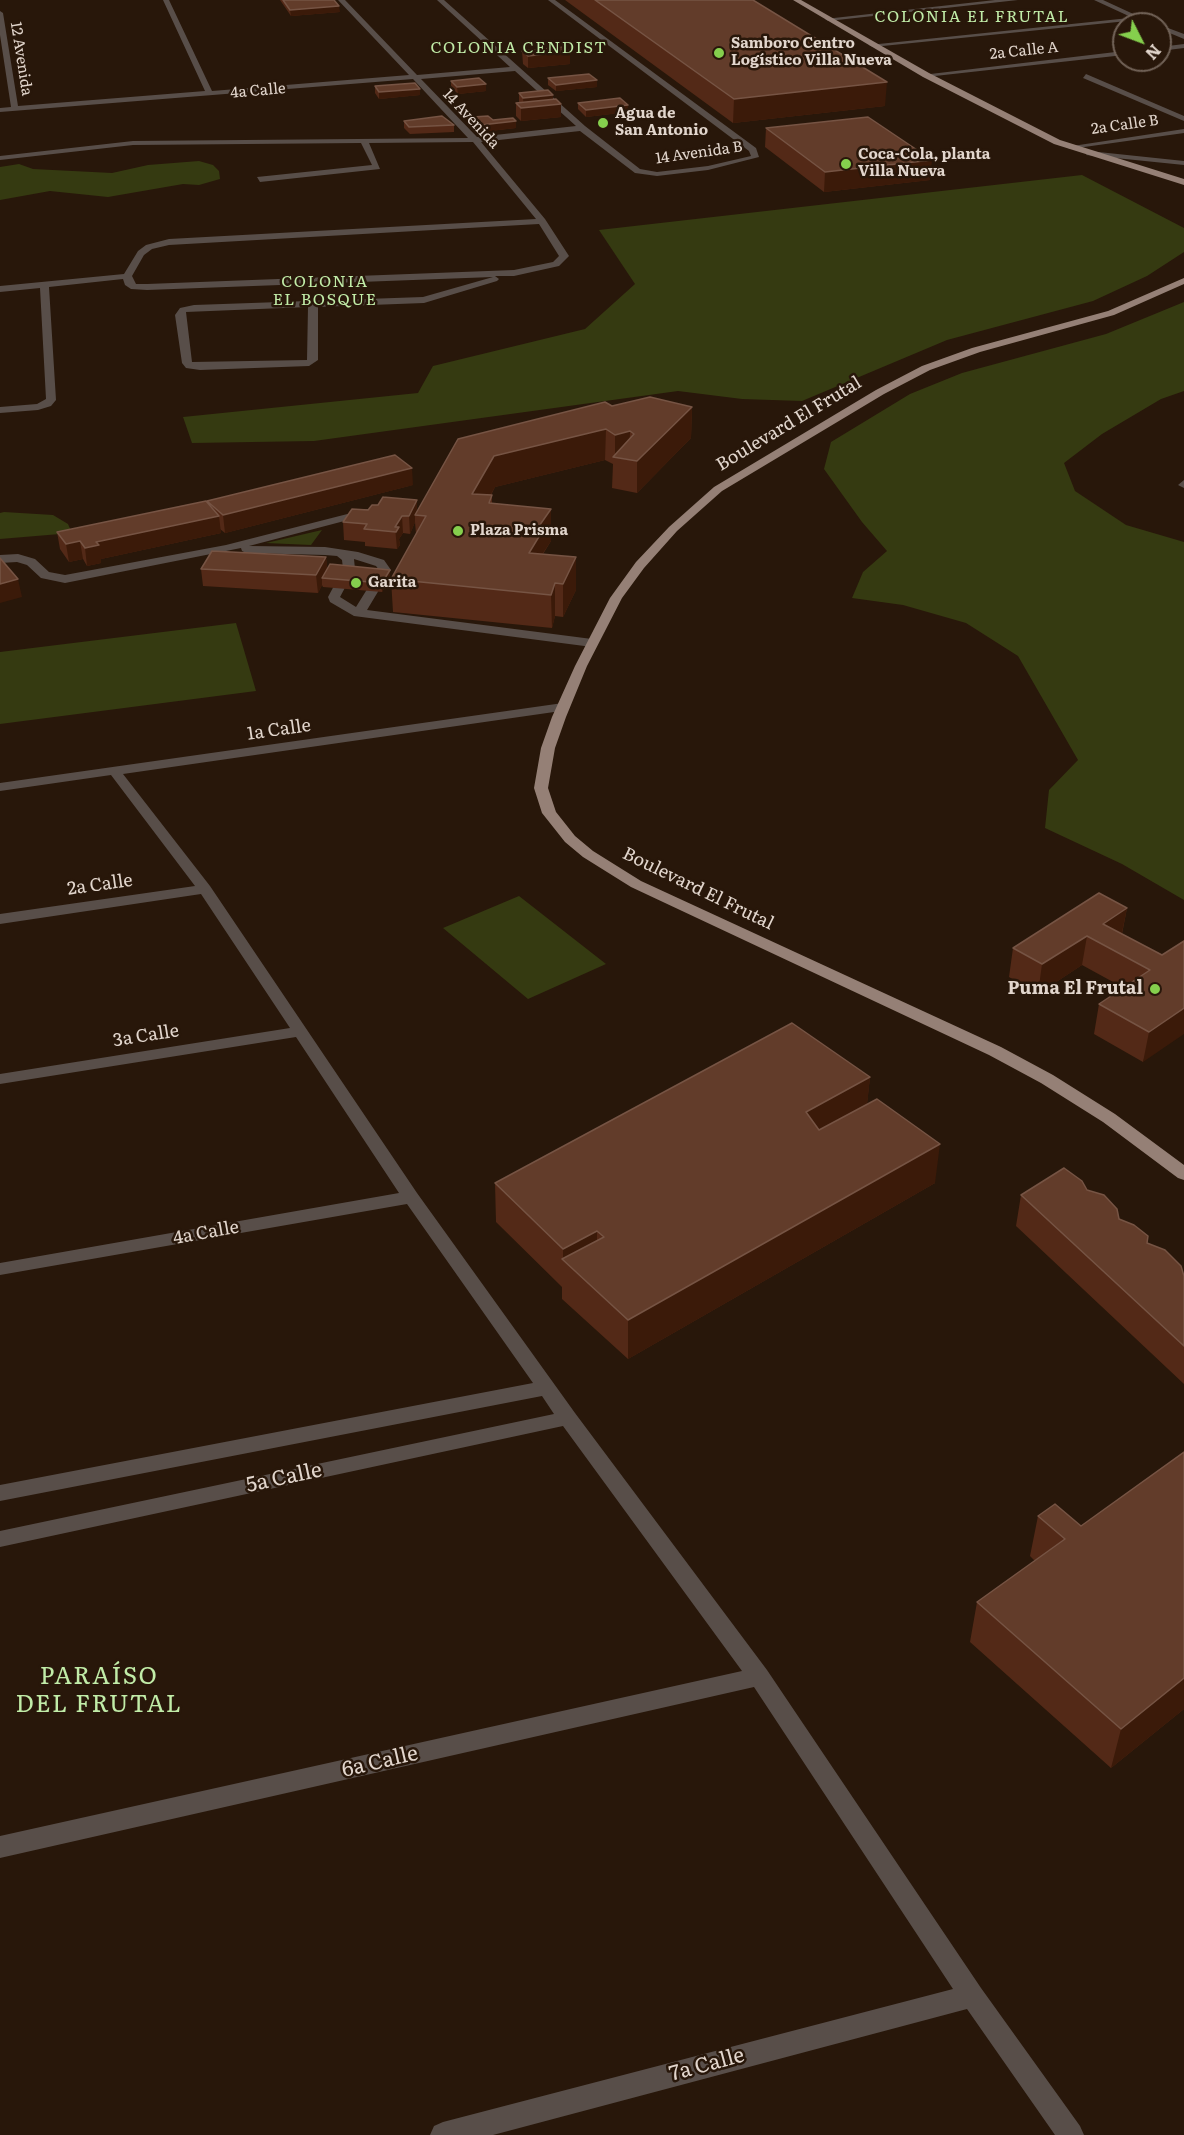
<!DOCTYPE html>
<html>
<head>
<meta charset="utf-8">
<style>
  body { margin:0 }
  #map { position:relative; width:1184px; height:2135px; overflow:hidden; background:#28170a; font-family:Literata,serif }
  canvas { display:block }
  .north { position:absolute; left:1112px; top:12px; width:60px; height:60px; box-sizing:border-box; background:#28170a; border:2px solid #726358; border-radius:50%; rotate:132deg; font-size:16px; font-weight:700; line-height:24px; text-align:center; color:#e2d6cd }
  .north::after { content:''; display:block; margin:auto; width:21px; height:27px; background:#85cf4d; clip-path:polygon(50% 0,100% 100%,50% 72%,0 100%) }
</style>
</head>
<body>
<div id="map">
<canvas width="1184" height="2135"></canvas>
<div class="north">N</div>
</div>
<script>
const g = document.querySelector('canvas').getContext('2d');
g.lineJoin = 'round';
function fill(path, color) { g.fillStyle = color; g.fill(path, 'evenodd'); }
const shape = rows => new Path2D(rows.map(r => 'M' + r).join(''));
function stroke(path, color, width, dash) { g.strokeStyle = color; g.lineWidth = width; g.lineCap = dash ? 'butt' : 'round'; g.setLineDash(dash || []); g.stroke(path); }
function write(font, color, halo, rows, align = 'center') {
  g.font = font + ' Literata,serif'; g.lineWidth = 5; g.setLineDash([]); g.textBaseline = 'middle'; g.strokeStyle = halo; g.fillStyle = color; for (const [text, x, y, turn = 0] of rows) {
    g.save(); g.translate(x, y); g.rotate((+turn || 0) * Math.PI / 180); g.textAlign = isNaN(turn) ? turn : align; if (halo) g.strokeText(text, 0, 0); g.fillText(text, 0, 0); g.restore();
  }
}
const green = shape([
  [199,161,213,165,219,171,220,179,199,185,183,184,108,197,50,191,0,200,0,167,19,164,33,169,112,173,148,165],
  [1082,175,1184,228,1184,252,1147,276,1093,301,947,340,802,401,742,399,678,391,314,441,192,443,183,417,418,393,433,366,585,329,635,284,599,230],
  [1184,302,1184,391,1161,399,1102,434,1064,463,1075,491,1126,525,1184,542,1184,900,1122,864,1045,828,1049,790,1078,760,1018,656,966,623,903,605,852,598,863,572,887,551,862,522,824,469,831,442,910,394,962,373,1106,334],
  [4,512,53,515,68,524,72,533,0,539,0,513],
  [322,530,311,545,266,543],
  [236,623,256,691,0,724,0,652],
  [519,896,606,964,528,999,443,928]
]);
const minor = shape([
  [163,0,169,0,212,91,409,75,338,0,345,0,417,75,510,67,437,0,444,0,585,126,640,169,657,172,708,166,751,156,749,151,548,0,555,0,756,148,759,157,708,170,657,176,635,173,580,131,481,142,545,219,569,256,559,266,514,276,495,276,499,279,497,281,424,303,318,307,318,360,309,366,200,370,186,368,182,363,175,315,180,308,194,305,423,297,493,277,147,290,131,289,125,285,123,279,49,287,56,400,51,406,38,410,0,413,0,407,37,404,46,399,40,288,0,292,0,286,124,274,138,251,146,245,169,239,536,219,473,142,369,143,380,169,260,182,257,177,372,165,361,143,133,145,0,160,0,156,133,141,468,138,413,79,0,112,0,108,11,107,0,35,0,11,3,13,18,106,205,91,163,0],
  [515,71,576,126,477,137,421,79,515,71],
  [539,224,559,256,553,262,514,270,147,284,136,284,132,276,144,255,152,249,169,245,539,224],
  [308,307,307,360,192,362,186,312,308,307],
  [995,0,1018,0,828,21,825,19,995,0],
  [1139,17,1137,20,873,47,869,45,1139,17],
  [1184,44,1184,48,1160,51,1160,47,1184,44],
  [1124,51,1124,55,926,77,922,75,1124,51],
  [1086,74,1184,116,1184,121,1083,78,1086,74],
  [1184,129,1184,133,1070,149,1066,147,1184,129],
  [1089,151,1184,161,1184,165,1086,155,1089,151],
  [1184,480,1184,488,1178,485,1184,480],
  [367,509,373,512,371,514,249,546,325,547,358,552,384,560,391,570,367,610,592,639,598,643,592,647,354,616,330,602,328,597,343,569,342,560,337,556,325,555,246,553,242,551,241,548,65,583,41,578,27,565,17,562,0,563,0,555,18,554,35,559,49,572,65,575,226,545,367,509],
  [354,559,376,566,379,570,356,607,340,597,355,569,354,559],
  [563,703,570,707,568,710,123,774,210,886,417,1193,575,1413,767,1670,981,1988,1080,2126,1084,2135,1055,2135,967,2009,493,2135,430,2135,434,2126,443,2122,953,1989,754,1687,0,1858,0,1836,742,1671,563,1426,0,1547,0,1531,554,1414,542,1396,0,1501,0,1485,533,1383,407,1204,0,1275,0,1263,399,1193,296,1037,0,1084,0,1074,290,1028,201,894,0,924,0,914,195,886,111,775,0,791,0,783,563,703]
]);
const tertiary = shape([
  [1094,0,1103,0,1155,24,1146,24,1094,0],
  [1160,25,1184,34,1184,39,1160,29,1160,25]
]);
const primary = shape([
  [793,0,801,0,929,73,1060,140,1184,179,1184,185,1054,144,923,77,793,0],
  [1184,278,1184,284,1114,315,980,352,930,370,884,394,722,491,677,531,644,568,622,598,587,666,566,717,555,748,548,788,556,812,575,836,593,851,641,881,1001,1047,1053,1075,1115,1114,1184,1165,1184,1180,1178,1178,1103,1122,1041,1083,989,1055,631,887,583,857,565,842,542,813,534,788,541,748,552,717,575,666,610,598,636,562,669,527,714,487,876,390,922,366,972,348,1108,311,1184,278]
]);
const wall = shape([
  [280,0,334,0,340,12,291,16],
  [565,0,753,0,885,106,733,123],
  [522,51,570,51,570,64,528,68,523,64],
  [548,78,597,80,597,87,556,91,548,85],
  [451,81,486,84,486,91,458,94,451,87],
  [375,86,420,95,379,99,375,93],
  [519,93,553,99,561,104,561,117,521,121,516,116,516,103,519,103],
  [578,103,628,105,628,112,586,117,578,109],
  [473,117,493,120,516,121,516,128,481,132,473,124],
  [404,121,454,125,454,132,410,134,404,128],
  [766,128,930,180,824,192,765,147],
  [612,406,692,407,691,438,637,493,612,488,613,464,605,460,495,487,491,495,492,495,492,504,551,541,543,554,576,590,563,617,555,616,552,628,393,612,391,579,416,534,415,522,410,534,403,533,399,539,400,545,397,549,365,546,365,542,344,540,343,522,368,510,417,511],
  [413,485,225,533,220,529,221,533,101,559,101,563,87,566,83,559,69,562,60,549,57,532,206,501],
  [326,557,327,570,390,570,390,579,382,592,323,587,322,585,318,593,203,586,201,569],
  [1127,908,1122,934,1162,955,1184,941,1143,1062,1094,1034,1099,1004,1124,988,1082,965,1038,994,1009,977,1013,948],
  [870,1077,867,1104,935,1183,628,1359,562,1299,562,1287,496,1222,495,1183],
  [1087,1190,1184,1275,1184,1384,1016,1226,1021,1195],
  [1184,1452,1184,1709,1111,1768,970,1642,977,1602,1035,1561,1030,1556,1038,1516,1081,1526]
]);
const shadedWall = shape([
  [339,6,340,12,291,16,290,10],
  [570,51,570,64,528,68,528,56],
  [597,80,597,87,556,91,556,85],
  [887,82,885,106,733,123,734,99],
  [486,84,486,91,458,94,457,87],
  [420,89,420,95,379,99,379,92],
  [553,95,553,105,561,104,561,117,521,121,521,108,524,108,523,98],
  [628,105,628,112,586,117,586,110],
  [516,121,516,128,481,132,481,125],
  [932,160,930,180,824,192,825,172],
  [692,407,691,438,637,493,637,461],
  [606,429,605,460,495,487,473,525,472,494,494,456],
  [630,431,629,460,615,457,615,435],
  [412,468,413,485,225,533,223,515],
  [417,500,417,515,415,515,415,522,410,534,409,516],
  [551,509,551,541,543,553,543,563,529,553,537,529],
  [219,516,221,533,101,559,101,563,87,566,85,548,96,542],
  [402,516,403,533,399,539,400,545,397,549,395,527],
  [80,541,83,559,69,562,66,544],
  [326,557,328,575,322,578,322,585,318,593,316,575],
  [576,557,576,590,563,617,563,584],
  [390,570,390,579,382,592,382,583],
  [18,579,22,597,0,603,0,584],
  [555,583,555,616,552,628,551,595],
  [1127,908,1121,937,1103,924],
  [1087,936,1082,965,1038,994,1042,964],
  [1184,1008,1184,1034,1143,1062,1149,1032],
  [870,1077,866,1115,803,1151,806,1112],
  [940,1144,935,1183,628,1359,628,1320],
  [597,1231,597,1270,563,1260,563,1249],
  [1184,1678,1184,1709,1111,1768,1121,1729]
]);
const building = shape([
  [283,0,334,0,339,6,290,10,283,0],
  [595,0,753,0,887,82,734,99,595,0],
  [564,47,570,51,528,56,522,51,564,47],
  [589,74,597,80,556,85,548,78,589,74],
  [479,78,486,84,457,87,451,81,479,78],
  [415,83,420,89,379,92,375,86,415,83],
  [548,90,553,95,523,98,519,93,548,90],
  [620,98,628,105,586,110,578,103,620,98],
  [556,99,561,104,521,108,516,103,556,99],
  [442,116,454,125,409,127,404,121,442,116],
  [488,116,493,120,513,118,516,121,481,125,473,117,488,116],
  [868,117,932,160,825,172,766,128,868,117],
  [650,397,692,407,637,461,613,457,634,434,630,431,615,435,606,429,494,456,472,494,492,495,489,503,551,509,537,529,543,530,529,553,576,557,563,584,555,583,551,595,391,579,426,516,415,515,458,439,605,402,612,406,650,397],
  [395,455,412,468,223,515,207,501,395,455],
  [383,497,417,500,409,516,402,516,395,527,399,527,396,532,364,529,367,524,343,522,352,509,368,510,372,505,378,505,383,497],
  [206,501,219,516,96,542,99,545,85,548,80,541,66,544,57,532,206,501],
  [212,551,326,557,316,575,201,569,212,551],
  [0,558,18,579,0,584,0,558],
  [330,564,390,570,382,583,322,578,330,564],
  [1099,893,1127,908,1103,924,1162,955,1184,941,1184,1008,1149,1032,1099,1004,1150,970,1087,936,1042,964,1013,948,1099,893],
  [792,1023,870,1077,806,1112,819,1130,877,1099,940,1144,628,1320,562,1259,604,1237,597,1231,563,1249,495,1183,792,1023],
  [1064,1168,1082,1181,1087,1190,1104,1195,1117,1209,1119,1219,1134,1225,1148,1236,1147,1243,1165,1250,1181,1266,1184,1276,1184,1346,1021,1195,1064,1168],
  [1184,1452,1184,1678,1121,1729,977,1602,1065,1539,1038,1516,1055,1504,1081,1526,1184,1452]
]);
const markers = [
  [719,53,6,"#85cf4d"],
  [603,123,6,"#85cf4d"],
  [846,164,6,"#85cf4d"],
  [458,531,6,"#85cf4d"],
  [356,583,6,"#85cf4d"],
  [1155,989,6,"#85cf4d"]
];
const farPoinames = [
  ["Samboro Centro",731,44],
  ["Logístico Villa Nueva",731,61],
  ["Agua de",615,114],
  ["San Antonio",615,131],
  ["Coca-Cola, planta",858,155],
  ["Villa Nueva",858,172],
  ["Plaza Prisma",470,531],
  ["Garita",368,583]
];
const farStreetnames = [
  ["2a Calle A",1024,51,-6],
  ["12 Avenida",21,59,81],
  ["4a Calle",258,91,-5],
  ["14 Avenida",471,119,47],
  ["2a Calle B",1125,125,-8],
  ["14 Avenida B",699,153,-8]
];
const farNeighbourhoodnames = [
  ["COLONIA EL FRUTAL",972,17],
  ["COLONIA CENDIST",519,48],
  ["COLONIA",325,282],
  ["EL BOSQUE",325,300]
];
const streetNames = [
  ["Boulevard El Frutal",789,424,-31],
  ["1a Calle",279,730,-8],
  ["2a Calle",100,885,-8],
  ["Boulevard El Frutal",698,889,26],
  ["3a Calle",146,1036,-9],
  ["4a Calle",206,1233,-10]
];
const poiNames = [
  ["Puma El Frutal",1143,989]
];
const nearStreetnames = [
  ["5a Calle",284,1478,-12],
  ["6a Calle",380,1762,-13],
  ["7a Calle",707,2065,-15]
];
const nearNeighbourhoodnames = [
  ["PARAÍSO",99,1677],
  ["DEL FRUTAL",99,1705]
];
fill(green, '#353a11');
fill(minor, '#584e49');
fill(tertiary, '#584e49');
fill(primary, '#958076');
fill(wall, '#532917');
fill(shadedWall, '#3b1a09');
fill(building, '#623c2a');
stroke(building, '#765444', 1.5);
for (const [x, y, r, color] of markers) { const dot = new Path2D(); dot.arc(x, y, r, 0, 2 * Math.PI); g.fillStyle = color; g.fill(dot); stroke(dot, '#28170a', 2); }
write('bold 15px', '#e2d6cd', '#28170a', farPoinames, 'left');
write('15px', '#e2d6cd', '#28170a', farStreetnames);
g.letterSpacing = '1.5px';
write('16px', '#c1eca8', '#28170a', farNeighbourhoodnames);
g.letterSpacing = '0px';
write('18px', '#e2d6cd', '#28170a', streetNames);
write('bold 18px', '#e2d6cd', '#28170a', poiNames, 'right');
write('21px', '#e2d6cd', '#28170a', nearStreetnames);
g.letterSpacing = '1.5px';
write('24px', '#c1eca8', '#28170a', nearNeighbourhoodnames);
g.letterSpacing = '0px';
</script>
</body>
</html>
